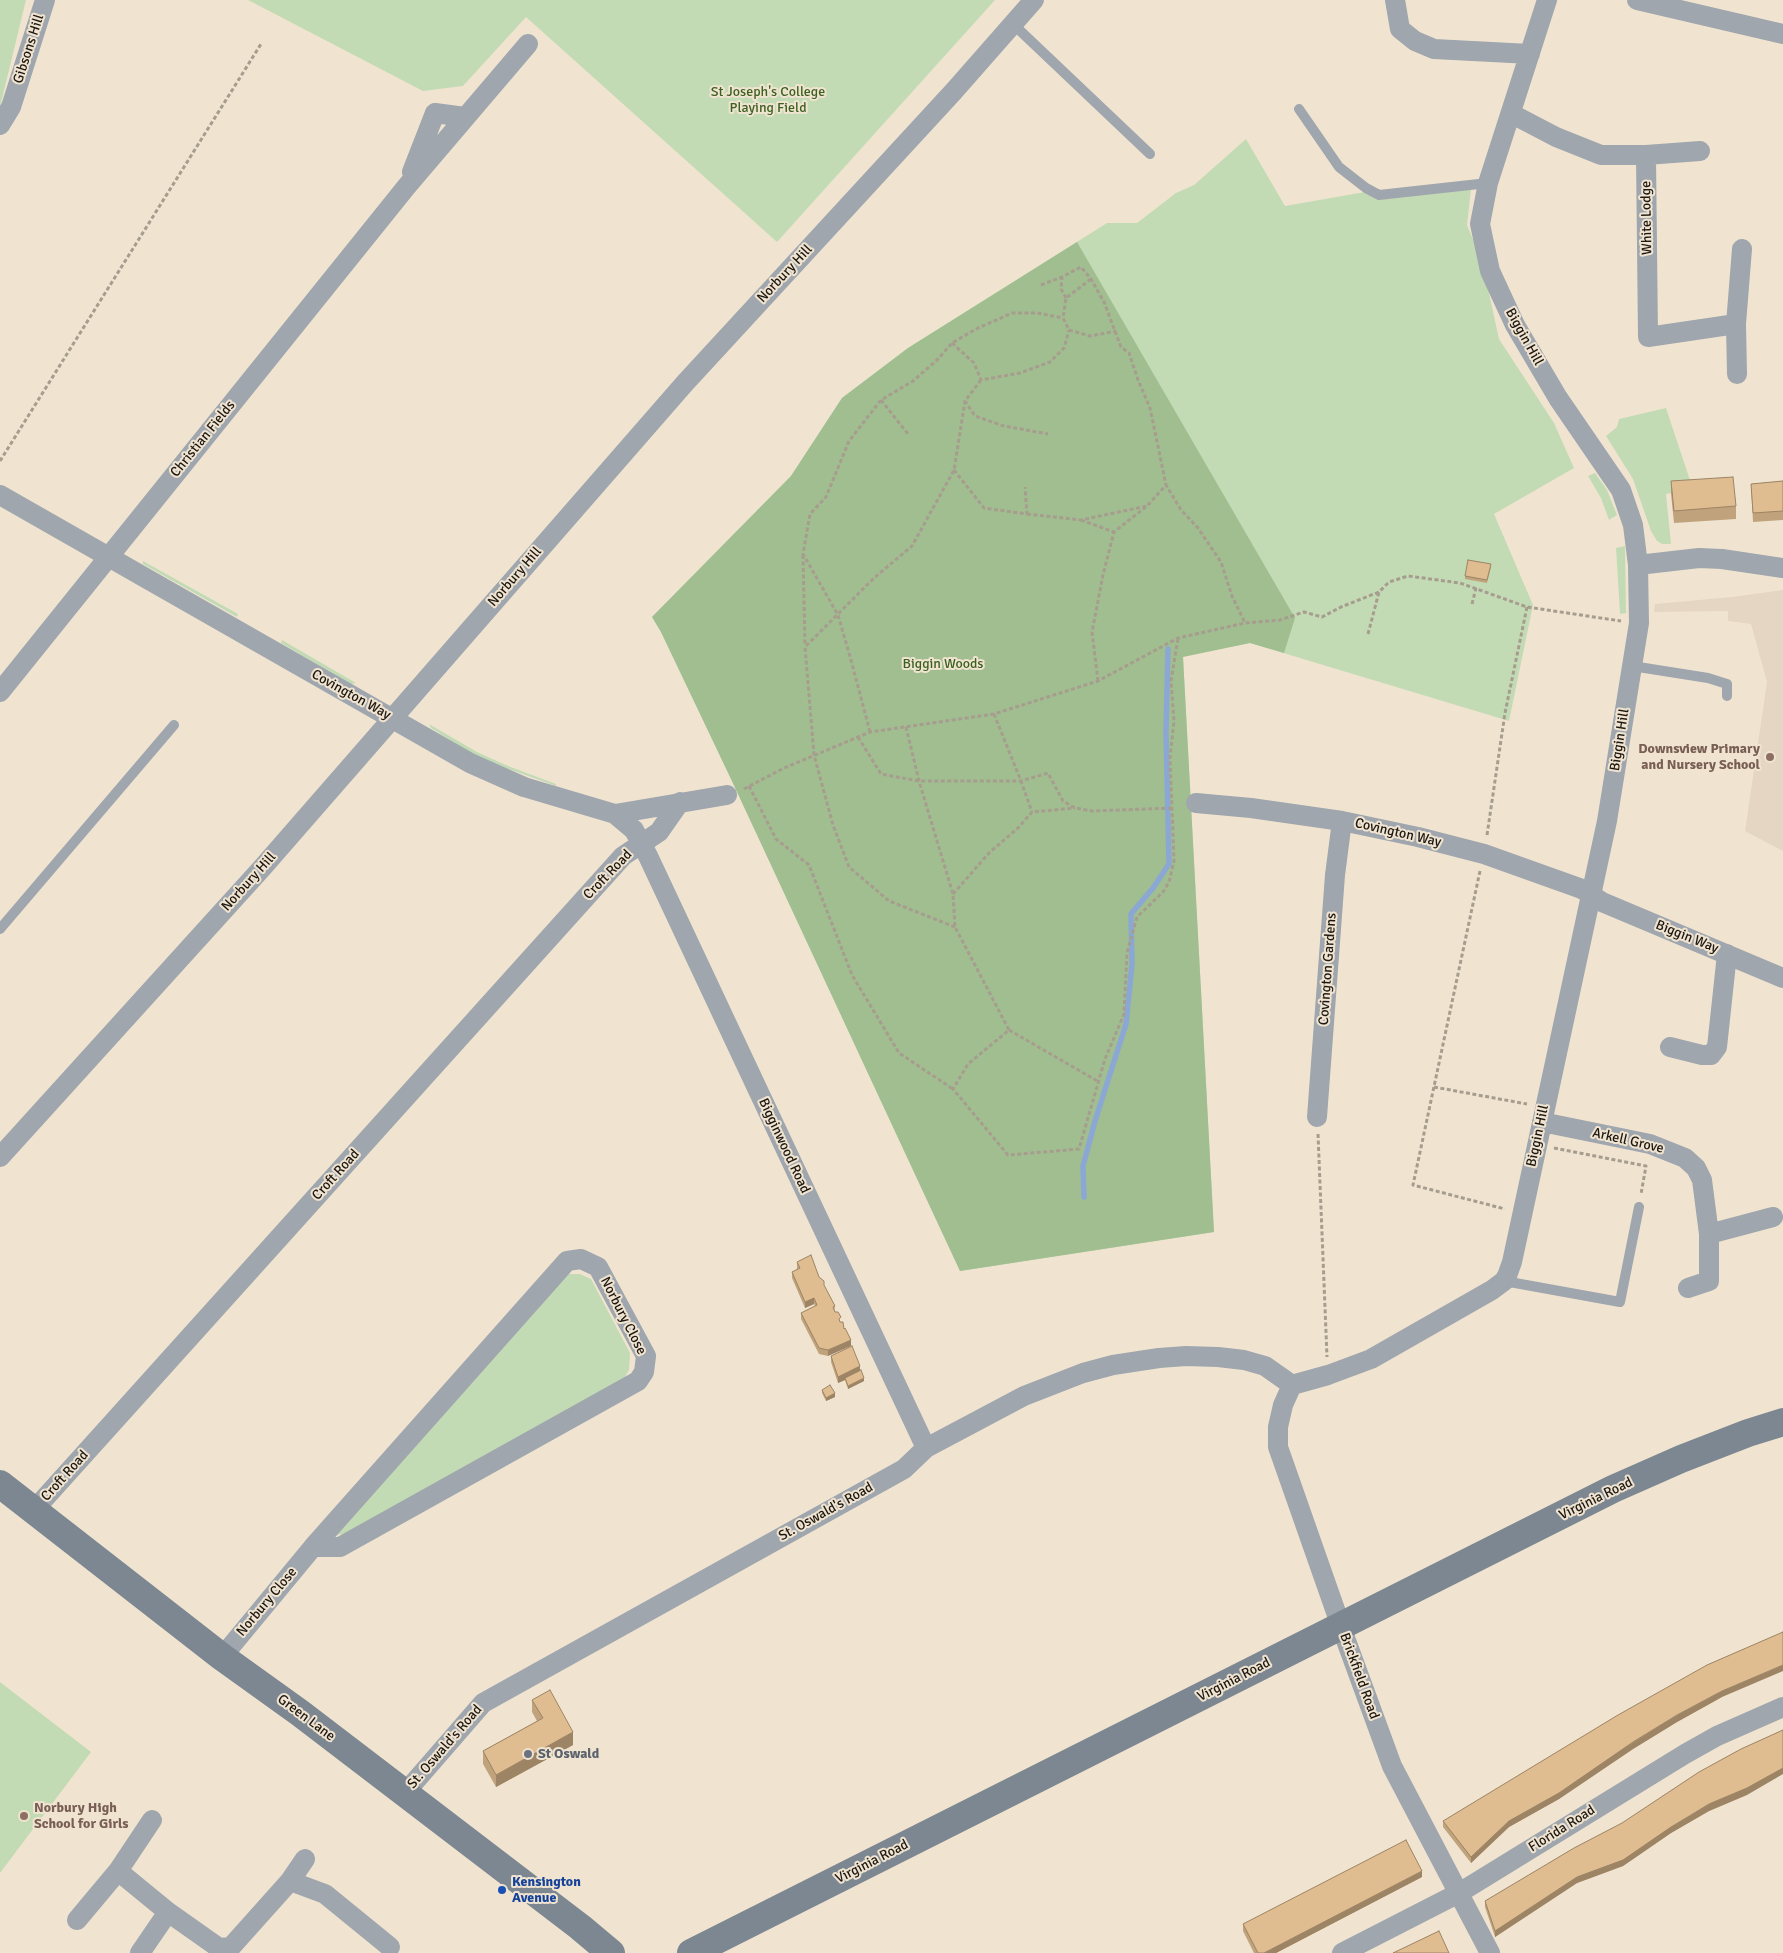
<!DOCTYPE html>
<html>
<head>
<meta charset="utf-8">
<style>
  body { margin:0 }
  canvas { display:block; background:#f0e4d1 }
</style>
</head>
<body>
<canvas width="1783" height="1953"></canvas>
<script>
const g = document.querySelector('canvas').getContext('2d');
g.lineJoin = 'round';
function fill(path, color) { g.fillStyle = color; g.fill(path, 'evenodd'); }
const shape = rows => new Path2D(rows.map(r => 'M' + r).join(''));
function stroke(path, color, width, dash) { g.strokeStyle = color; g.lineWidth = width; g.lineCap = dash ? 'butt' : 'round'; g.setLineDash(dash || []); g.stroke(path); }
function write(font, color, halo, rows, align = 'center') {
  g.font = font + ' Signika,sans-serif'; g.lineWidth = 4; g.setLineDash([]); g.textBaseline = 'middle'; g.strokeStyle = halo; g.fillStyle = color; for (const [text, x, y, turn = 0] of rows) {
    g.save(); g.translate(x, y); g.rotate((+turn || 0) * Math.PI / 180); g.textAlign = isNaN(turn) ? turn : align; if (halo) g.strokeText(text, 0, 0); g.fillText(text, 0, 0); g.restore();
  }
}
const education = shape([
  [1783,590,1783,851,1745,831,1767,682,1751,624,1728,621,1728,611,1654,612,1655,604,1732,597]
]);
const green = shape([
  [0,0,26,0,0,107],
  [248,0,995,0,777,242,526,17,463,86,423,91],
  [1246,139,1285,206,1365,192,1377,200,1471,189,1467,225,1482,261,1499,339,1554,423,1574,468,1494,514,1533,605,1509,721,1250,643,1183,656,1214,1232,960,1271,731,779,661,632,652,617,791,476,842,398,908,348,1107,223,1137,223,1176,193,1194,185],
  [1666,408,1693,489,1666,494,1671,544,1662,544,1657,541,1651,531,1633,479,1606,436,1617,427,1619,419],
  [1595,473,1607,490,1617,515,1609,520,1601,498,1588,476],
  [1625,546,1626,613,1620,614,1616,548],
  [143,561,238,614,237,617,143,564],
  [282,640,356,683,351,684,281,643],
  [429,724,477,752,508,766,556,784,556,786,506,768,469,752,431,728],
  [565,1274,580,1274,591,1279,630,1353,629,1370,622,1382,345,1534,334,1535],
  [0,1682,91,1752,0,1873]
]);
const forest = shape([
  [1077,242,1295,618,1284,653,1250,643,1183,657,1214,1232,960,1271,731,779,661,632,652,617,791,476,842,398,908,348]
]);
const stream = shape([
  [1084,1197,1083,1166,1095,1121,1126,1024,1132,964,1131,914,1153,888,1169,864,1166,732,1168,649]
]);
const path = shape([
  [1091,279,1066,298,1063,318,1069,330,1090,336,1116,331],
  [1041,285,1062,277],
  [1066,298,1061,289,1062,277,1081,267,1091,279,1104,302,1121,347,1129,353,1138,380,1150,408,1166,485],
  [952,343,974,363,981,380,1020,373,1050,362,1064,348,1069,330],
  [981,380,965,401,975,416,1004,426,1048,434],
  [881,400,908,434],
  [0,461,261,44],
  [954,470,984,508,1027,514,1025,487],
  [1027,514,1081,520,1147,506],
  [1081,520,1114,532],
  [803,555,805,646],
  [1472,604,1476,588],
  [1368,634,1379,592],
  [1098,681,1092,632,1103,575,1114,532,1147,506,1166,485,1181,510,1198,528,1221,562,1232,596,1245,623],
  [994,714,1021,781,1032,812],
  [906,727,919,781,953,894,955,927,1009,1030,968,1064,953,1089,1008,1155,1079,1149,1105,1059,1124,1014,1127,953,1137,917,1163,892,1169,882,1174,861,1170,758,1174,721,1171,681,1178,638],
  [870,732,851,660,838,615,803,554,810,514,826,497,849,441,881,400,913,381,937,360,952,343,976,329,1012,313,1037,313,1063,318],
  [858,737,881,774,919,781,1021,781,1048,773,1063,801,1075,808,1092,811,1174,808],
  [749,786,776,839,809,865,852,975,899,1053,953,1089],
  [744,789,784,768,870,732,994,714,1098,681,1178,638,1245,623,1280,620,1304,612,1322,617,1341,607,1379,592,1389,582,1408,576,1460,583,1527,607,1621,621],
  [1487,835,1505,713,1527,607],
  [1480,871,1413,1185,1505,1209],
  [953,894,990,852,1018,828,1032,812,1075,808],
  [955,927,889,901,849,867,833,825,814,755,805,647,874,578,912,546,954,470,965,401],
  [1009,1030,1099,1082],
  [1434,1087,1527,1104],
  [1318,1134,1327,1357],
  [1554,1148,1646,1166,1641,1194]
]);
const lane = shape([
  [1013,24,1150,154],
  [1299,109,1339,167,1366,188,1379,195,1488,183],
  [1632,666,1708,678,1727,684,1727,696],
  [0,929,174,725],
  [1504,1281,1620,1302,1639,1207]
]);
const street = shape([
  [1395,0,1400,29,1415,41,1434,49,1530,54],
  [1637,0,1783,34],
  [1512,114,1556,137,1601,155,1646,155,1648,337,1736,324],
  [0,125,11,107,45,0],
  [1646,155,1700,151],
  [412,172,435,113,465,117],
  [1737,374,1736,324,1742,249],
  [0,495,470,763,524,787,615,814,727,795],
  [1638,565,1699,558,1722,559,1783,568],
  [0,692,407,186,528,44],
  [1196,803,1251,808,1342,821,1418,837,1484,854,1582,889,1602,902,1783,978],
  [615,814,634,830,648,856,926,1448],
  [1670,1047,1702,1055,1711,1055,1717,1047,1727,954],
  [1317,1117,1335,875,1342,821],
  [1542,1122,1650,1144,1685,1158,1696,1168,1702,1180,1709,1234,1773,1217],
  [0,1157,262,868,685,383,954,91,1034,0],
  [1688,1288,1709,1281,1709,1234],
  [1292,1385,1328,1375,1371,1359,1492,1290,1504,1281,1507,1276,1512,1262,1607,821,1639,623,1638,565,1633,525,1621,490,1558,398,1515,325,1490,271,1480,224,1488,183,1547,0],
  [1292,1385,1283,1405,1278,1427,1278,1447,1344,1635,1392,1766,1490,1953],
  [34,1510,623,856,659,832,680,802],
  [222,1657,313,1547,340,1547,638,1381,644,1372,646,1356,598,1267,581,1259,567,1261,313,1547],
  [404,1794,483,1703,904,1469,926,1448,1024,1396,1083,1373,1113,1365,1159,1358,1186,1356,1218,1357,1244,1360,1265,1366,1292,1385],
  [118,1871,168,1912,219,1948,231,1947,290,1881,305,1859],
  [290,1881,325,1894,390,1947],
  [77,1920,118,1871,152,1820],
  [140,1953,168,1912],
  [1342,1953,1459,1893,1685,1754,1717,1736,1783,1707]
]);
const secondary = shape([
  [0,1484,222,1657,300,1713,580,1927,611,1953],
  [691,1953,1613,1489,1681,1459,1748,1433,1783,1422]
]);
const wall = shape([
  [1671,481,1736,506,1736,519,1674,523,1671,494],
  [1783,481,1783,520,1753,522,1751,484],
  [1491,567,1487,583,1465,579,1465,576],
  [797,1262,819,1277,835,1306,828,1356,819,1354,801,1319,801,1313,815,1306,814,1304,805,1308,792,1278,792,1272,797,1269],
  [831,1356,860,1371,864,1381,848,1389,845,1380,838,1383,831,1362],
  [822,1390,835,1397,826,1401,822,1393],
  [1722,1697,1677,1722,1633,1749,1559,1799,1509,1827,1471,1863,1443,1827,1443,1821],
  [532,1700,573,1745,496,1787,483,1764,483,1751,537,1721,532,1712],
  [1747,1795,1709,1811,1671,1833,1623,1866,1577,1883,1495,1937,1485,1907,1485,1901],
  [1422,1877,1276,1953,1254,1953,1243,1931,1243,1924]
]);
const shadedWall = shape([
  [814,1298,814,1304,805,1308,805,1302],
  [851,1340,851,1346,828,1356,828,1350],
  [860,1366,860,1372,845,1378,845,1380,838,1383,838,1377],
  [864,1378,864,1381,848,1389,848,1386],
  [835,1393,835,1397,826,1401,826,1398],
  [1783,1665,1783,1671,1722,1697,1677,1722,1633,1749,1559,1799,1509,1827,1471,1863,1471,1857,1509,1821,1677,1715,1722,1691],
  [573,1732,573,1745,496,1787,496,1775],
  [1783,1768,1783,1774,1747,1795,1709,1811,1671,1833,1623,1866,1577,1883,1495,1937,1495,1931,1577,1877,1671,1827,1709,1804],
  [1422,1871,1422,1877,1276,1953,1264,1953]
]);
const building = shape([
  [1733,477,1736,506,1674,511,1671,481,1733,477],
  [1783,481,1783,511,1753,513,1751,484,1783,481],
  [1468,560,1491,564,1487,580,1465,576,1468,560],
  [811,1255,819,1277,824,1281,824,1285,835,1306,833,1307,835,1312,838,1312,841,1317,839,1319,840,1322,843,1322,844,1329,845,1328,851,1340,828,1350,819,1348,801,1313,817,1305,814,1298,805,1302,792,1272,800,1268,797,1262,811,1255],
  [852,1346,860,1366,838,1377,831,1356,852,1346],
  [861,1370,864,1378,848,1386,845,1378,861,1370],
  [830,1385,835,1393,826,1398,822,1390,830,1385],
  [1783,1632,1783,1665,1722,1691,1677,1715,1633,1742,1559,1793,1509,1821,1471,1857,1443,1821,1618,1715,1707,1665,1783,1632],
  [550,1690,573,1732,496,1775,483,1751,543,1718,532,1700,550,1690],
  [1783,1730,1783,1768,1747,1788,1709,1804,1671,1827,1623,1860,1577,1877,1495,1931,1485,1901,1574,1848,1622,1823,1699,1772,1741,1749,1783,1730],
  [1406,1840,1422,1871,1264,1953,1258,1953,1243,1924,1406,1840],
  [1439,1931,1449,1953,1393,1953,1439,1931]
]);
const markers = [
  [1770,757,5,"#8d6e63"],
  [528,1754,5,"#6b7280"],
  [24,1816,5,"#8d6e63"],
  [502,1890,5,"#1a4fb4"]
];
const streetNames = [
  ["Gibsons Hill",29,49,-72],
  ["White Lodge",1647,218,-91],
  ["Norbury Hill",785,274,-47],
  ["Biggin Hill",1524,337,61],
  ["Christian Fields",203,439,-51],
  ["Norbury Hill",515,577,-49],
  ["Covington Way",351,695,29],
  ["Biggin Hill",1620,740,-81],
  ["Covington Way",1398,833,13],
  ["Croft Road",608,875,-46],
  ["Norbury Hill",249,882,-48],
  ["Biggin Way",1687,937,22],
  ["Covington Gardens",1328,969,-86],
  ["Biggin Hill",1538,1136,-78],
  ["Arkell Grove",1628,1141,13],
  ["Bigginwood Road",784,1146,65],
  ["Croft Road",336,1175,-48],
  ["Norbury Close",623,1316,63],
  ["Croft Road",65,1476,-48],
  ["Virginia Road",1596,1499,-26],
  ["St. Oswald's Road",826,1512,-29],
  ["Norbury Close",267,1602,-50],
  ["Brickfield Road",1359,1676,70],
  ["Virginia Road",1234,1680,-27],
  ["Green Lane",306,1718,37],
  ["St. Oswald's Road",445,1747,-49],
  ["Florida Road",1562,1829,-32],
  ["Virginia Road",872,1862,-27]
];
const parkNames = [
  ["St Joseph's College",768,92],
  ["Playing Field",768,108],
  ["Biggin Woods",943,664]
];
const educationNames = [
  ["Downsview Primary",1760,749],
  ["and Nursery School",1760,765],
  ["Norbury High",34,1808,"left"],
  ["School for Girls",34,1824,"left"]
];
const worshipNames = [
  ["St Oswald",538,1754]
];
const transitNames = [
  ["Kensington",512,1882],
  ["Avenue",512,1898]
];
fill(education, '#e5d5c3');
fill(green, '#c3dbb5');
fill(forest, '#a1be90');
stroke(stream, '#8ba8d4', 5.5);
stroke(path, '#a69d8e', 3, [4, 2.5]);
stroke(lane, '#9fa6ad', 10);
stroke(street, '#9fa6ad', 20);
stroke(secondary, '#7d8791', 28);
fill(wall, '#c0a37c');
fill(shadedWall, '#9c8465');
fill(building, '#dfbd90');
stroke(building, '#9c8465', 1);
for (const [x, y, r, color] of markers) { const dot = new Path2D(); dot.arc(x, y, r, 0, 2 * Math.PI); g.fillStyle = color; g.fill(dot); stroke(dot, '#f0e4d1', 2); }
write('14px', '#1c1711', '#f0e4d1', streetNames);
write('14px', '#3b6121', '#f0e4d1', parkNames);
write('bold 14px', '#785e54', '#f0e4d1', educationNames, 'right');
write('bold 14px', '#5b616d', '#f0e4d1', worshipNames, 'left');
write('bold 14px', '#164399', '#f0e4d1', transitNames, 'left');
</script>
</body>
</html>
